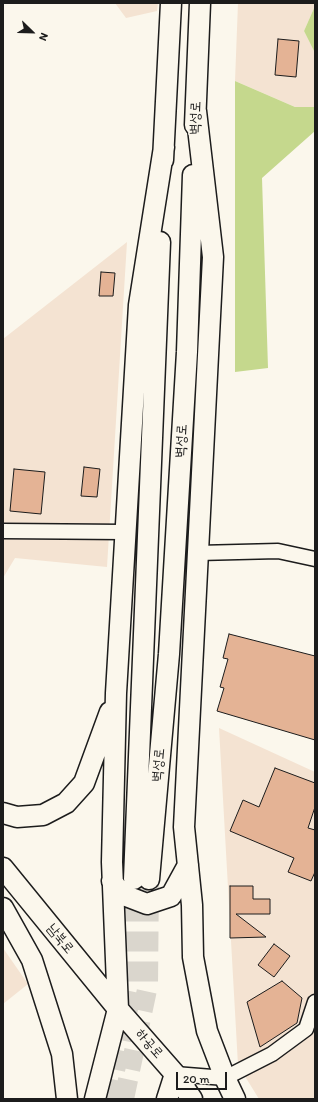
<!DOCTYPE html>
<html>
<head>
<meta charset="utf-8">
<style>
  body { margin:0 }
  #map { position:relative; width:318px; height:1102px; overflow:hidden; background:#fbf7ec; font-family:Itim,sans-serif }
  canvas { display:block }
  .frame { position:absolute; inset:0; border:4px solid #1c1c1c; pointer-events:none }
  .north { position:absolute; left:12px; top:12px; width:40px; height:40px; -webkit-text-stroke:3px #fbf7ec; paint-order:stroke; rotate:113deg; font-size:11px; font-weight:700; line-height:16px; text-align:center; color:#1c1c1c }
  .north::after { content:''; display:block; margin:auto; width:14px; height:18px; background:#1c1c1c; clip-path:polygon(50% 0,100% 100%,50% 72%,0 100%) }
  .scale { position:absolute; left:176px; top:1072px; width:51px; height:18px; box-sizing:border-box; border:2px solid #1c1c1c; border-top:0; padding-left:5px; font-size:12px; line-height:14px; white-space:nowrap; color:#1c1c1c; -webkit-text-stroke:3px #fbf7ec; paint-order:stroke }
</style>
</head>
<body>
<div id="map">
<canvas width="318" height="1102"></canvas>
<div class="frame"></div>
<div class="north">N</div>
<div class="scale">20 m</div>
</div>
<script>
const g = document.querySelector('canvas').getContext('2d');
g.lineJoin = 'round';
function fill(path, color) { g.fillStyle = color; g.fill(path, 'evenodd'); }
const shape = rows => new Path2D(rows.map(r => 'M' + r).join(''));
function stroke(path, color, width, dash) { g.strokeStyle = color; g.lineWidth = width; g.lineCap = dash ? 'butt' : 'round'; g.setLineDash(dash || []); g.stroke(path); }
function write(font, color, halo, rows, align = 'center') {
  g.font = font + ' Itim,"Poor Story",sans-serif'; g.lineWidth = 3; g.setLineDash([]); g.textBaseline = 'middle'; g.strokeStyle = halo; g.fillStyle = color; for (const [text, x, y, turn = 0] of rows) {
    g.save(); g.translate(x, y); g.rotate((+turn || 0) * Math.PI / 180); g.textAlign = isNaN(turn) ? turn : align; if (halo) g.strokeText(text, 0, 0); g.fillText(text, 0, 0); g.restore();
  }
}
const built = shape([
  [115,3,158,3,157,11,126,18],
  [238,3,313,3,315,6,304,31,315,53,315,107,295,107,235,81],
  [127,242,107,567,15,558,3,578,3,339],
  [219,728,315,772,315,1099,259,1099,238,1065],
  [3,948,28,984,3,1004]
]);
const green = shape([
  [313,3,315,3,315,53,304,31,315,6],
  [235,81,295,107,315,107,315,131,262,178,268,368,235,372]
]);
const building = shape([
  [278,39,299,41,296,77,275,75,278,39],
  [101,272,115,273,113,296,99,296,101,272],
  [84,467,100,469,97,497,81,496,84,467],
  [14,469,45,472,41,514,10,511,14,469],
  [229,634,315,656,315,740,217,711,224,688,220,687,228,659,223,658,229,634],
  [275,768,315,783,315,807,308,828,315,830,315,872,311,881,288,872,294,858,230,831,243,800,259,807,275,768],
  [230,886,253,886,253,899,270,899,270,914,236,914,266,937,230,938,230,886],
  [274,944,290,956,274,977,258,965,274,944],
  [282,981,302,998,297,1023,260,1047,247,1002,282,981]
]);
const secondaryTunnel = shape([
  [109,1099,133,985,134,883],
  [124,1099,148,985,149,879]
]);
const street = shape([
  [3,531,124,532,126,536],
  [198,553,278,551,315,559],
  [175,1074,225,1078,272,1054,306,1029,315,1002]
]);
const secondary = shape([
  [196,111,213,257,184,827,192,905,193,957,207,1031,225,1078,235,1099],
  [195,125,200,3],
  [163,160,171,3],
  [3,813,17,817,43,815,66,803,84,783,110,712],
  [3,868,118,1009,175,1074,192,1099],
  [134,879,160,242],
  [149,879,169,654,187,352,193,175],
  [112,881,121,894,147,904,171,896,188,865],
  [3,908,32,960,62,1054,67,1099],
  [95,1099,118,1009,112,862,116,693,139,305,164,147],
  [167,1099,175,1074]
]);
const streetNames = [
  ["벽성로",196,118,-88],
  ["벽성로",182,441,-87],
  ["벽성로",159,765,-85],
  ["남북로",60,939,51],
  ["하공로",149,1044,49]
];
fill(built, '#f4e3d2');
fill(green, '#c5d88d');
fill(building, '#e4b395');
stroke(building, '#1c1c1c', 1);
stroke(secondaryTunnel, '#dad6cd', 20, [20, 10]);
stroke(street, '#1c1c1c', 17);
stroke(secondary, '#1c1c1c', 23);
stroke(street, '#fbf7ec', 14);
stroke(secondary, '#fbf7ec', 20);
write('14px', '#1c1c1c', '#fbf7ec', streetNames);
</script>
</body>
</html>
